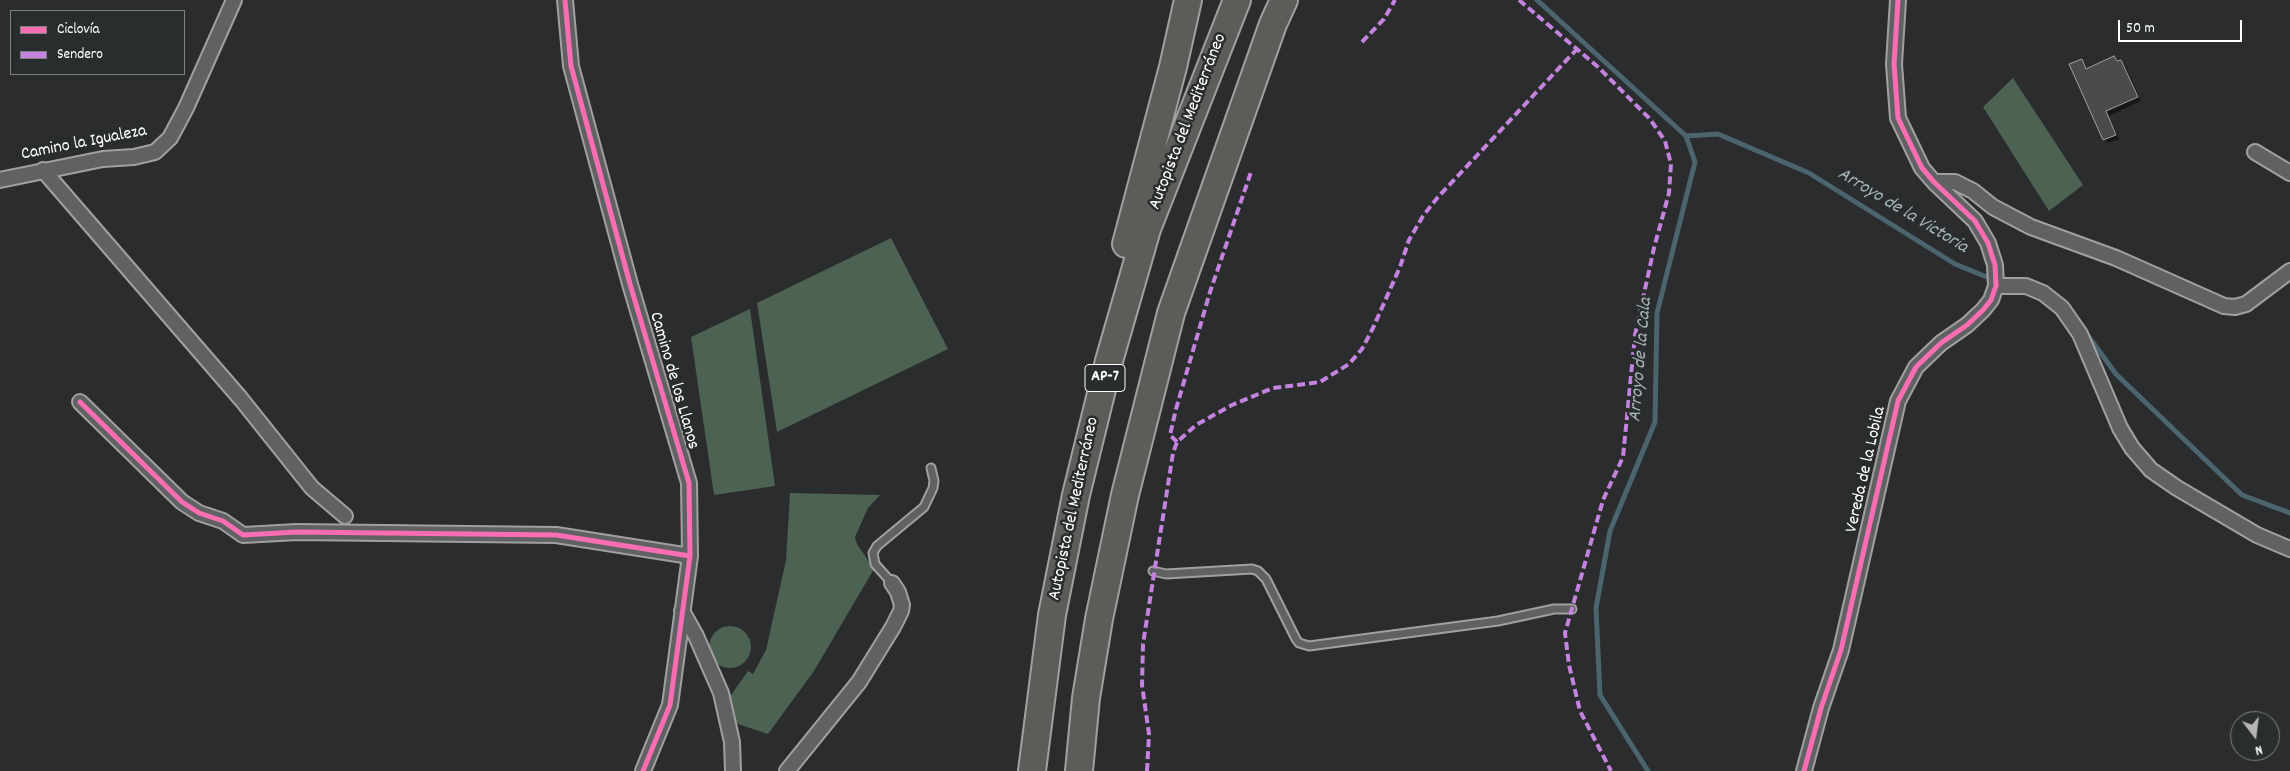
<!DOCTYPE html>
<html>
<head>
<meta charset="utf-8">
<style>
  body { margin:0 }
  #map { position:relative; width:2290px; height:771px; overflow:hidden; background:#2b2c2d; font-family:Dekko,sans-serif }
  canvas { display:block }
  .legend { position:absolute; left:10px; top:10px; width:175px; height:65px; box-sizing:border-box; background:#2a2d2e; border:1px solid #7f8182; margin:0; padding:6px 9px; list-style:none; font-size:15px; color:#fff }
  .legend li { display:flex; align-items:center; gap:10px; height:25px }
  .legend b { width:25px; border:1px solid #7f8182 }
  .north { position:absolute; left:2230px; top:711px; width:50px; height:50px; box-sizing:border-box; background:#2a2d2e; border:1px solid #7f8182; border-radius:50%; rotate:165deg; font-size:14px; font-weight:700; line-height:20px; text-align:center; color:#fff }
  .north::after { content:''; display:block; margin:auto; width:18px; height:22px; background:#b5b5b6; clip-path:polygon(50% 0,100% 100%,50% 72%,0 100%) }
  .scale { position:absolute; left:2118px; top:20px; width:124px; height:22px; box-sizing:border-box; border:2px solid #fff; border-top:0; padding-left:6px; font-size:15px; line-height:18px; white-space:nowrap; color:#fff; -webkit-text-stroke:4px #2a2d2e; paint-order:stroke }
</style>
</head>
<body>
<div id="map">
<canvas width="2290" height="771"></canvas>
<ul class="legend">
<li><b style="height:6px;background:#f96db3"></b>Ciclovía</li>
<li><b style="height:6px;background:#c483df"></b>Sendero</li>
</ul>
<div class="north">N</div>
<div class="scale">50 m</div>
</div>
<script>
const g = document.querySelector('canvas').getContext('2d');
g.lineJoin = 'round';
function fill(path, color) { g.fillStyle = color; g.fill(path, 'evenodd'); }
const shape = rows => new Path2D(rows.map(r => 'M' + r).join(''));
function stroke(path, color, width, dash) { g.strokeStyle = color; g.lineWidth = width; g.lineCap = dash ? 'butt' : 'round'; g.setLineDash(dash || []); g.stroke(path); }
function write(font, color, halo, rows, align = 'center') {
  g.font = font + ' Dekko,sans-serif'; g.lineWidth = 5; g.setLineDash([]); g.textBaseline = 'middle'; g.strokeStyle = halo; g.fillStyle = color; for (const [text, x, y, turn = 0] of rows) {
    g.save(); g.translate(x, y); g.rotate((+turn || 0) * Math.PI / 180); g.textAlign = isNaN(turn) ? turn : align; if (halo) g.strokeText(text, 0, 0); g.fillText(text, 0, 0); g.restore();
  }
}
const green = shape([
  [2013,78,2083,185,2049,211,1983,107],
  [891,238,948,349,777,432,757,303],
  [750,309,775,486,714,495,691,337],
  [790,493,880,495,868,508,855,537,857,544,874,569,814,671,768,734,735,723,729,698,748,671,753,674,766,650,786,560],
  '709 647a21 21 0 1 1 42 0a21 21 0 1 1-42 0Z'
]);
const shadow = shape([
  [2114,57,2125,65,2141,101,2109,116,2119,139,2108,143,2104,139,2081,60,2088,70]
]);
const stream = shape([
  [1537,0,1686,136,1695,162,1657,313,1655,422,1610,531,1596,608,1600,695,1648,771],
  [1686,136,1718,134,1809,173,1955,264,1994,280],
  [2086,333,2116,374,2242,495,2290,513]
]);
const building = shape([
  [2114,56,2117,61,2121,60,2138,97,2106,111,2116,135,2103,140,2069,64,2082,59,2086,69,2114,56]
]);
const service = shape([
  [1153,571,1166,574,1252,569,1258,571,1266,579,1296,639,1299,643,1309,646,1498,621,1554,609,1572,609],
  [892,583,875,564,873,553,877,546,924,507,933,488,934,481,931,468]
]);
const minor = shape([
  [565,0,571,66,630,284,689,483,690,556,670,705,643,771],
  [2255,152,2290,173],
  [43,170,241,399,312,488,345,516],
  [0,180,103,159,134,157,155,152,170,138,186,108,234,0],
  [1934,182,1955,182,1973,191,1993,207,2031,227,2116,258,2224,306,2235,307,2246,304,2290,271],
  [1996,286,2026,286,2043,293,2062,308,2080,334,2120,428,2132,448,2151,470,2177,488,2257,535,2290,549],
  [80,402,182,502,199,513,223,521,243,535,297,532,556,535,690,556],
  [682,611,696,636,721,693,732,742,733,771],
  [787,771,859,682,893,627,901,611,902,605,898,592,892,583],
  [1804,771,1821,708,1841,650,1898,401,1916,367,1941,343,1967,325,1983,310,1991,300,1996,286,1995,265,1988,243,1975,221,1934,182,1922,168,1898,118,1894,64,1898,0]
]);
const motorway = shape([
  [1126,244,1173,67,1188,0],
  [1032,771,1052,615,1076,495,1109,361,1147,229,1237,0],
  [1079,771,1086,698,1099,619,1125,495,1171,313,1273,24,1284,0]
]);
const quiet = shape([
  [1519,0,1598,67,1650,119,1665,141,1671,164,1669,193,1654,248,1635,335,1623,457,1603,500,1565,633,1569,665,1580,711,1611,771],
  [1362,42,1384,19,1395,0],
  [1177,442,1170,435,1176,409,1210,292,1251,172],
  [1147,771,1149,734,1142,685,1143,644,1173,453,1177,442,1196,425,1232,405,1273,388,1320,382,1349,364,1362,349,1373,328,1400,267,1409,240,1423,216,1438,197,1577,49]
]);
const cycleway = shape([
  [565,0,571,66,630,284,689,483,690,556,670,705,643,771],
  [80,402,182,502,199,513,223,521,243,535,297,532,556,535,690,556],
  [1804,771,1821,708,1841,650,1898,401,1916,367,1941,343,1967,325,1983,310,1991,300,1996,286,1995,265,1988,243,1975,221,1934,182,1922,168,1898,118,1894,64,1898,0]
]);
const shields = [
  [1105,378,40]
];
const shieldNames = [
  ["AP-7",1105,378]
];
const streetNames = [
  ["Autopista del Mediterráneo",1189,122,-69],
  ["Camino la Igualeza",84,144,-11],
  ["Camino de los Llanos",673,381,74],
  ["Vereda de la Lobila",1867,470,-77],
  ["Autopista del Mediterráneo",1075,509,-78]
];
const waterNames = [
  ["Arroyo de la Victoria",1902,212,31],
  ["Arroyo de la Cala",1642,360,-85]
];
fill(green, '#4c6252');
fill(shadow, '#0007');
stroke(stream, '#4b646d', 5);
fill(building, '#4d4b49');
stroke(building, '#a0a0a0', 1);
stroke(service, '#a0a0a0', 11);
stroke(minor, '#a0a0a0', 18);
stroke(motorway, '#a0a0a0', 30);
stroke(service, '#606162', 7);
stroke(minor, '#606162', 14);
stroke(motorway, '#5c5c58', 26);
stroke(quiet, '#c483df', 4, [8, 4]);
stroke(cycleway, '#f96db3', 5);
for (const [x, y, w] of shields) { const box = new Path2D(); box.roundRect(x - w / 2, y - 13.5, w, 27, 4); g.fillStyle = '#2a2d2e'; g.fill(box); stroke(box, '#fff', 1); }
write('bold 16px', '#fff', null, shieldNames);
write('18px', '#fff', '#2a2d2e', streetNames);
write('italic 19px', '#a6b4b9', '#2a2d2e', waterNames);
</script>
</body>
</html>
